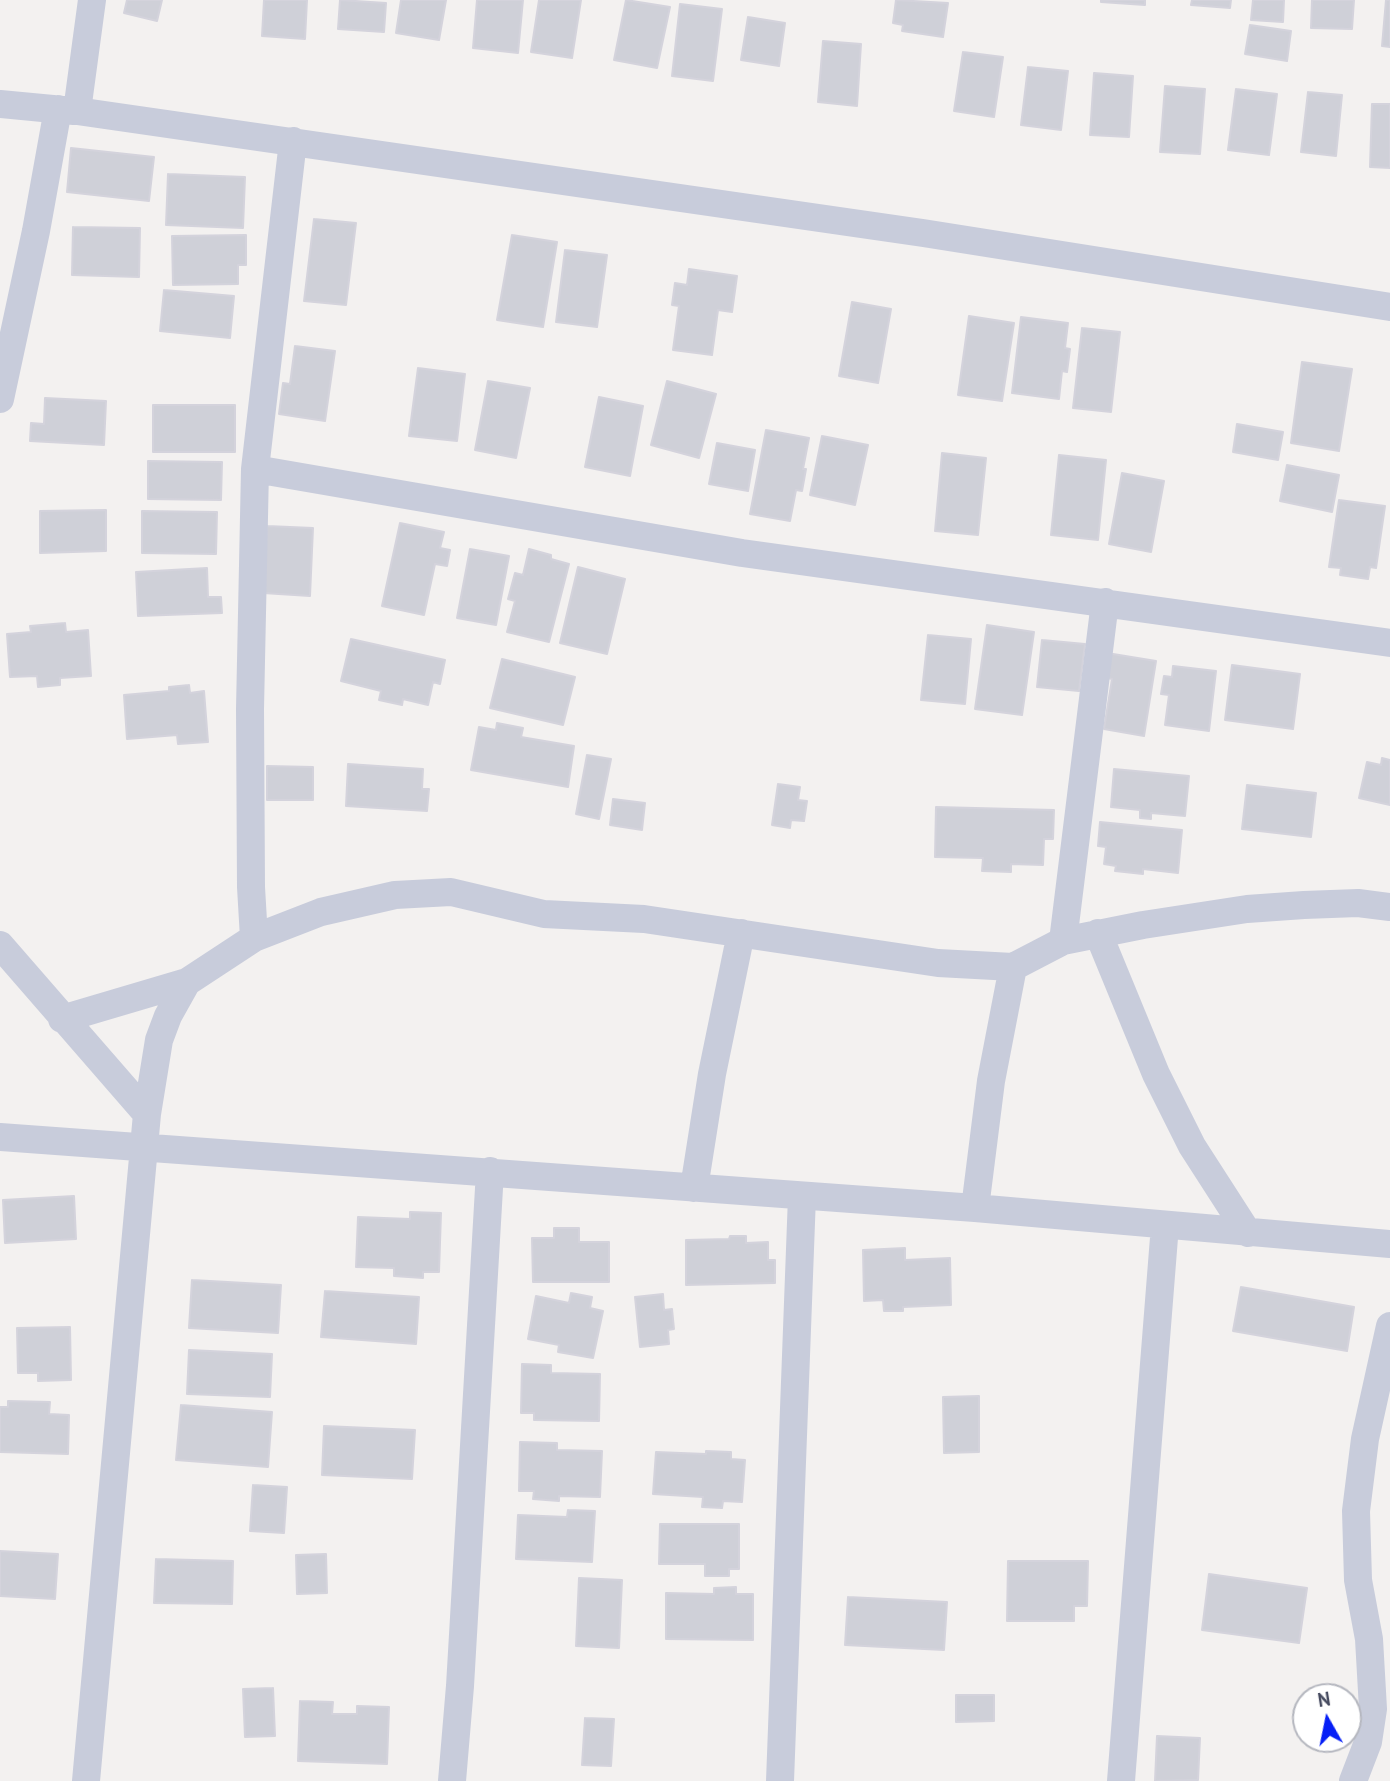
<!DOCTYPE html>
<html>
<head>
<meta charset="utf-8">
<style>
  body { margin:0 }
  #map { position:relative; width:1390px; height:1781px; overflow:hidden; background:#f3f1f0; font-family:"PT Sans",sans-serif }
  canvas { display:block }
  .north { position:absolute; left:1292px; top:1683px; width:70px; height:70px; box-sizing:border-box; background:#fff; border:2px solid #b5b7bf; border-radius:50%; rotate:351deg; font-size:19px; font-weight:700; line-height:28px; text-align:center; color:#464b60 }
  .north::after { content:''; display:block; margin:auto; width:24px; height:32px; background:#061ff6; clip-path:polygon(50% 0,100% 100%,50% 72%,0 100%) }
</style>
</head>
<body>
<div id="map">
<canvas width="1390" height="1781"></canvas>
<div class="north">N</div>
</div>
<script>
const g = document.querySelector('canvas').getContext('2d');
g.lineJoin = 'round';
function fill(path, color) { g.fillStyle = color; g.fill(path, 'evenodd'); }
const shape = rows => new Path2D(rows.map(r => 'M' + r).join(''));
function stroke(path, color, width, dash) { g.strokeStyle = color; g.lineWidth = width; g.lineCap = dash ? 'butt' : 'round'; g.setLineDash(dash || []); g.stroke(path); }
const building = shape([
  [127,0,162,0,157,21,124,13,127,0],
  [264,0,307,0,305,39,262,36,264,0],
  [340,0,386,3,384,32,338,29,340,0],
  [401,0,446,0,439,40,396,33,401,0],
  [477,0,523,0,518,53,473,48,477,0],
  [539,0,581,0,572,58,531,52,539,0],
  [626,0,670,7,657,68,614,60,626,0],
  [896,0,948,3,943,37,902,31,903,25,893,23,896,0],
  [1101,0,1145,0,1145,5,1101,2,1101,0],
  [1192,0,1231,0,1230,8,1191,5,1192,0],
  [1253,0,1284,0,1283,22,1251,20,1253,0],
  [1312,0,1354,0,1352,29,1311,28,1312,0],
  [1386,0,1390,0,1390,47,1382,46,1386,0],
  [680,4,722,9,713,81,672,76,680,4],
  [748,17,785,23,779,66,741,60,748,17],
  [1250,25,1291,31,1287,61,1245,54,1250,25],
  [823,41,861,44,857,106,818,102,823,41],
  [963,52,1003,57,994,117,954,111,963,52],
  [1028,67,1068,71,1061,130,1021,125,1028,67],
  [1094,73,1133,76,1129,137,1090,135,1094,73],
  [1165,86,1205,89,1200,154,1160,152,1165,86],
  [1236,89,1277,94,1269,155,1228,150,1236,89],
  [1308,92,1342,95,1336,156,1301,152,1308,92],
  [1372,104,1390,104,1390,168,1370,167,1372,104],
  [71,148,154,157,149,201,67,192,71,148],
  [168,174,245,177,243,228,166,225,168,174],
  [314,219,356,223,346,305,304,301,314,219],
  [73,227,140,228,139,277,72,275,73,227],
  [246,235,246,265,238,265,238,284,173,285,172,236,246,235],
  [512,235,557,242,543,327,497,320,512,235],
  [565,250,607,255,597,327,556,322,565,250],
  [689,269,737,276,732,312,718,310,712,355,673,350,679,306,672,305,675,283,687,285,689,269],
  [164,290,234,296,230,338,160,331,164,290],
  [852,302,891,309,878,383,839,376,852,302],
  [969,316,1014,323,1002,401,958,395,969,316],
  [1021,317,1068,323,1065,348,1070,349,1067,372,1062,371,1059,399,1012,393,1021,317],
  [1082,328,1120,332,1111,412,1073,408,1082,328],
  [295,346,335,351,325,421,279,414,283,383,290,384,295,346],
  [1302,362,1352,369,1339,451,1291,443,1302,362],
  [418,368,465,374,457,441,409,436,418,368],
  [488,381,530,388,516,458,475,450,488,381],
  [667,381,716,394,699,458,651,445,667,381],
  [599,397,643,406,630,476,585,467,599,397],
  [45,398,106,401,104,445,30,441,31,423,44,424,45,398],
  [153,405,235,405,235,452,153,452,153,405],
  [1237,424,1283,432,1278,460,1233,452,1237,424],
  [766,430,809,438,803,469,806,469,802,491,796,490,790,521,750,514,766,430],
  [822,436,868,445,855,505,810,495,822,436],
  [717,443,755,450,748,491,709,484,717,443],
  [942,453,986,458,978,535,935,531,942,453],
  [1059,455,1106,460,1098,540,1051,535,1059,455],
  [148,461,222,462,221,500,148,499,148,461],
  [1287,465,1339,475,1332,512,1280,501,1287,465],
  [1122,473,1164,481,1151,552,1109,544,1122,473],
  [1339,500,1385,506,1376,568,1370,567,1368,579,1340,575,1341,568,1329,567,1339,500],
  [106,510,106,551,40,553,40,511,106,510],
  [142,511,217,512,216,554,142,553,142,511],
  [400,523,444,532,440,548,450,550,447,566,435,564,424,615,382,606,400,523],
  [267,526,313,528,310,596,263,593,267,526],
  [470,549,509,556,496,625,457,618,470,549],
  [529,549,551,555,551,559,569,564,549,642,507,632,515,601,508,599,515,573,523,575,529,549],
  [578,567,625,579,607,654,560,643,578,567],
  [207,568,208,597,221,597,222,613,138,616,136,572,207,568],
  [65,623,66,632,88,630,91,676,60,678,60,685,38,687,37,676,10,677,7,634,31,632,30,626,65,623],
  [987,625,1034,632,1022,715,975,709,987,625],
  [928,635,971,639,965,704,921,700,928,635],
  [351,639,445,660,440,684,433,682,428,705,403,699,402,705,379,700,381,691,341,681,351,639],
  [1042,640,1085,644,1079,691,1037,687,1042,640],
  [1107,653,1156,661,1144,736,1104,729,1112,679,1103,677,1107,653],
  [502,659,575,677,563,725,490,708,502,659],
  [1232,665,1300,674,1293,729,1225,720,1232,665],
  [1173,666,1216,671,1209,731,1165,725,1169,695,1161,694,1164,676,1172,677,1173,666],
  [189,685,190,693,204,691,208,742,178,744,177,735,127,739,124,695,169,691,169,687,189,685],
  [497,723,523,728,521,737,574,746,568,787,471,770,479,727,496,730,497,723],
  [587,755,611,759,599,819,576,814,587,755],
  [1382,758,1390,760,1390,805,1359,798,1367,762,1381,765,1382,758],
  [348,764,423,769,422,789,429,789,427,811,346,806,348,764],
  [267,766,313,767,313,800,267,800,267,766],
  [1114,769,1189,776,1185,816,1151,813,1151,819,1140,818,1140,810,1111,807,1114,769],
  [778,784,800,787,798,800,807,801,804,821,791,820,790,828,772,825,778,784],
  [1247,785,1316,793,1311,837,1242,829,1247,785],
  [613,799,645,803,642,830,610,825,613,799],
  [936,807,1054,810,1053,839,1044,839,1043,865,1011,864,1011,872,982,871,983,858,935,857,936,807],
  [1100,822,1182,830,1178,873,1143,869,1143,874,1115,871,1116,866,1104,864,1106,847,1098,846,1100,822],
  [74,1196,76,1239,5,1243,3,1200,74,1196],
  [410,1212,441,1213,439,1272,423,1272,423,1278,394,1276,394,1268,356,1267,358,1217,410,1219,410,1212],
  [554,1228,579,1228,579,1242,609,1242,609,1282,533,1282,532,1238,554,1238,554,1228],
  [730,1236,746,1236,746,1243,768,1242,768,1260,775,1260,775,1283,686,1285,686,1240,729,1239,730,1236],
  [905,1248,905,1260,950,1258,951,1305,903,1307,903,1311,884,1311,883,1300,864,1301,863,1250,905,1248],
  [192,1280,281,1285,278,1333,189,1328,192,1280],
  [1241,1287,1354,1307,1347,1351,1233,1331,1241,1287],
  [325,1291,419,1297,416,1344,321,1337,325,1291],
  [571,1293,592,1297,590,1308,603,1311,593,1358,558,1352,559,1345,528,1339,536,1296,569,1303,571,1293],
  [663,1294,664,1310,672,1309,674,1329,668,1330,669,1344,640,1347,635,1297,663,1294],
  [70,1327,71,1380,38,1381,38,1373,18,1373,17,1328,70,1327],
  [189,1350,272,1354,270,1397,187,1394,189,1350],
  [522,1364,551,1365,551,1373,600,1374,599,1421,534,1420,534,1413,521,1413,522,1364],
  [979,1396,979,1452,944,1453,943,1397,979,1396],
  [8,1401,50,1402,49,1414,69,1415,68,1454,0,1452,0,1407,8,1407,8,1401],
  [181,1405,272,1412,268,1467,176,1460,181,1405],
  [324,1426,415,1430,412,1479,322,1475,324,1426],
  [520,1442,557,1443,557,1450,602,1451,600,1497,559,1496,559,1501,533,1499,534,1491,519,1491,520,1442],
  [706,1451,731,1452,731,1459,745,1460,742,1502,723,1501,722,1508,702,1507,703,1497,653,1494,656,1452,706,1454,706,1451],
  [253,1485,287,1487,284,1533,250,1531,253,1485],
  [568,1510,595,1511,592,1562,516,1559,518,1515,567,1517,568,1510],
  [660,1524,739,1524,739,1569,729,1569,729,1576,705,1576,705,1564,659,1564,660,1524],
  [0,1551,58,1554,55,1599,0,1596,0,1551],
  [326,1554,327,1593,297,1594,296,1555,326,1554],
  [156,1559,233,1561,232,1604,154,1603,156,1559],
  [1008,1561,1088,1561,1087,1606,1074,1606,1074,1621,1007,1621,1008,1561],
  [1209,1574,1307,1588,1299,1643,1202,1630,1209,1574],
  [579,1578,622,1580,619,1648,576,1646,579,1578],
  [736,1587,736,1594,753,1594,753,1640,666,1639,666,1593,714,1594,714,1588,736,1587],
  [848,1597,947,1602,944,1650,845,1645,848,1597],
  [273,1688,275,1736,245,1737,243,1689,273,1688],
  [956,1695,994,1695,994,1721,956,1722,956,1695],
  [300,1701,333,1702,332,1714,357,1714,357,1706,389,1707,387,1764,298,1761,300,1701],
  [585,1718,614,1719,611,1766,582,1765,585,1718],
  [1157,1736,1200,1738,1198,1780,1155,1781,1157,1736]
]);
const street = shape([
  [92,0,77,111,923,233,1390,307],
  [0,104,74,111],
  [293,141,255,469,742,553,1390,643],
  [0,399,36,231,58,109],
  [1098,933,1156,1074,1192,1146,1248,1233],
  [254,938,321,912,395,895,451,892,544,914,644,919,938,963,1013,967,991,1081,975,1208],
  [1063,941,1105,602],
  [0,945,147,1114,86,1781],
  [1013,967,1063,941,1143,925,1247,909,1304,905,1358,903,1390,907],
  [62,1019,187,982],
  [147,1114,159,1040,168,1016,187,982,254,938,251,887,250,709,255,469],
  [0,1137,975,1208,1390,1244],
  [694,1188,712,1074,741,933],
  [452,1781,460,1686,490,1171],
  [780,1781,802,1196],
  [1121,1781,1165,1225],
  [1353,1781,1368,1742,1373,1709,1369,1639,1358,1580,1356,1511,1365,1439,1390,1326]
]);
fill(building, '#cfd0d8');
stroke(building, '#d4d3dc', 2);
stroke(street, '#c8ccdb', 28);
</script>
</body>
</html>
